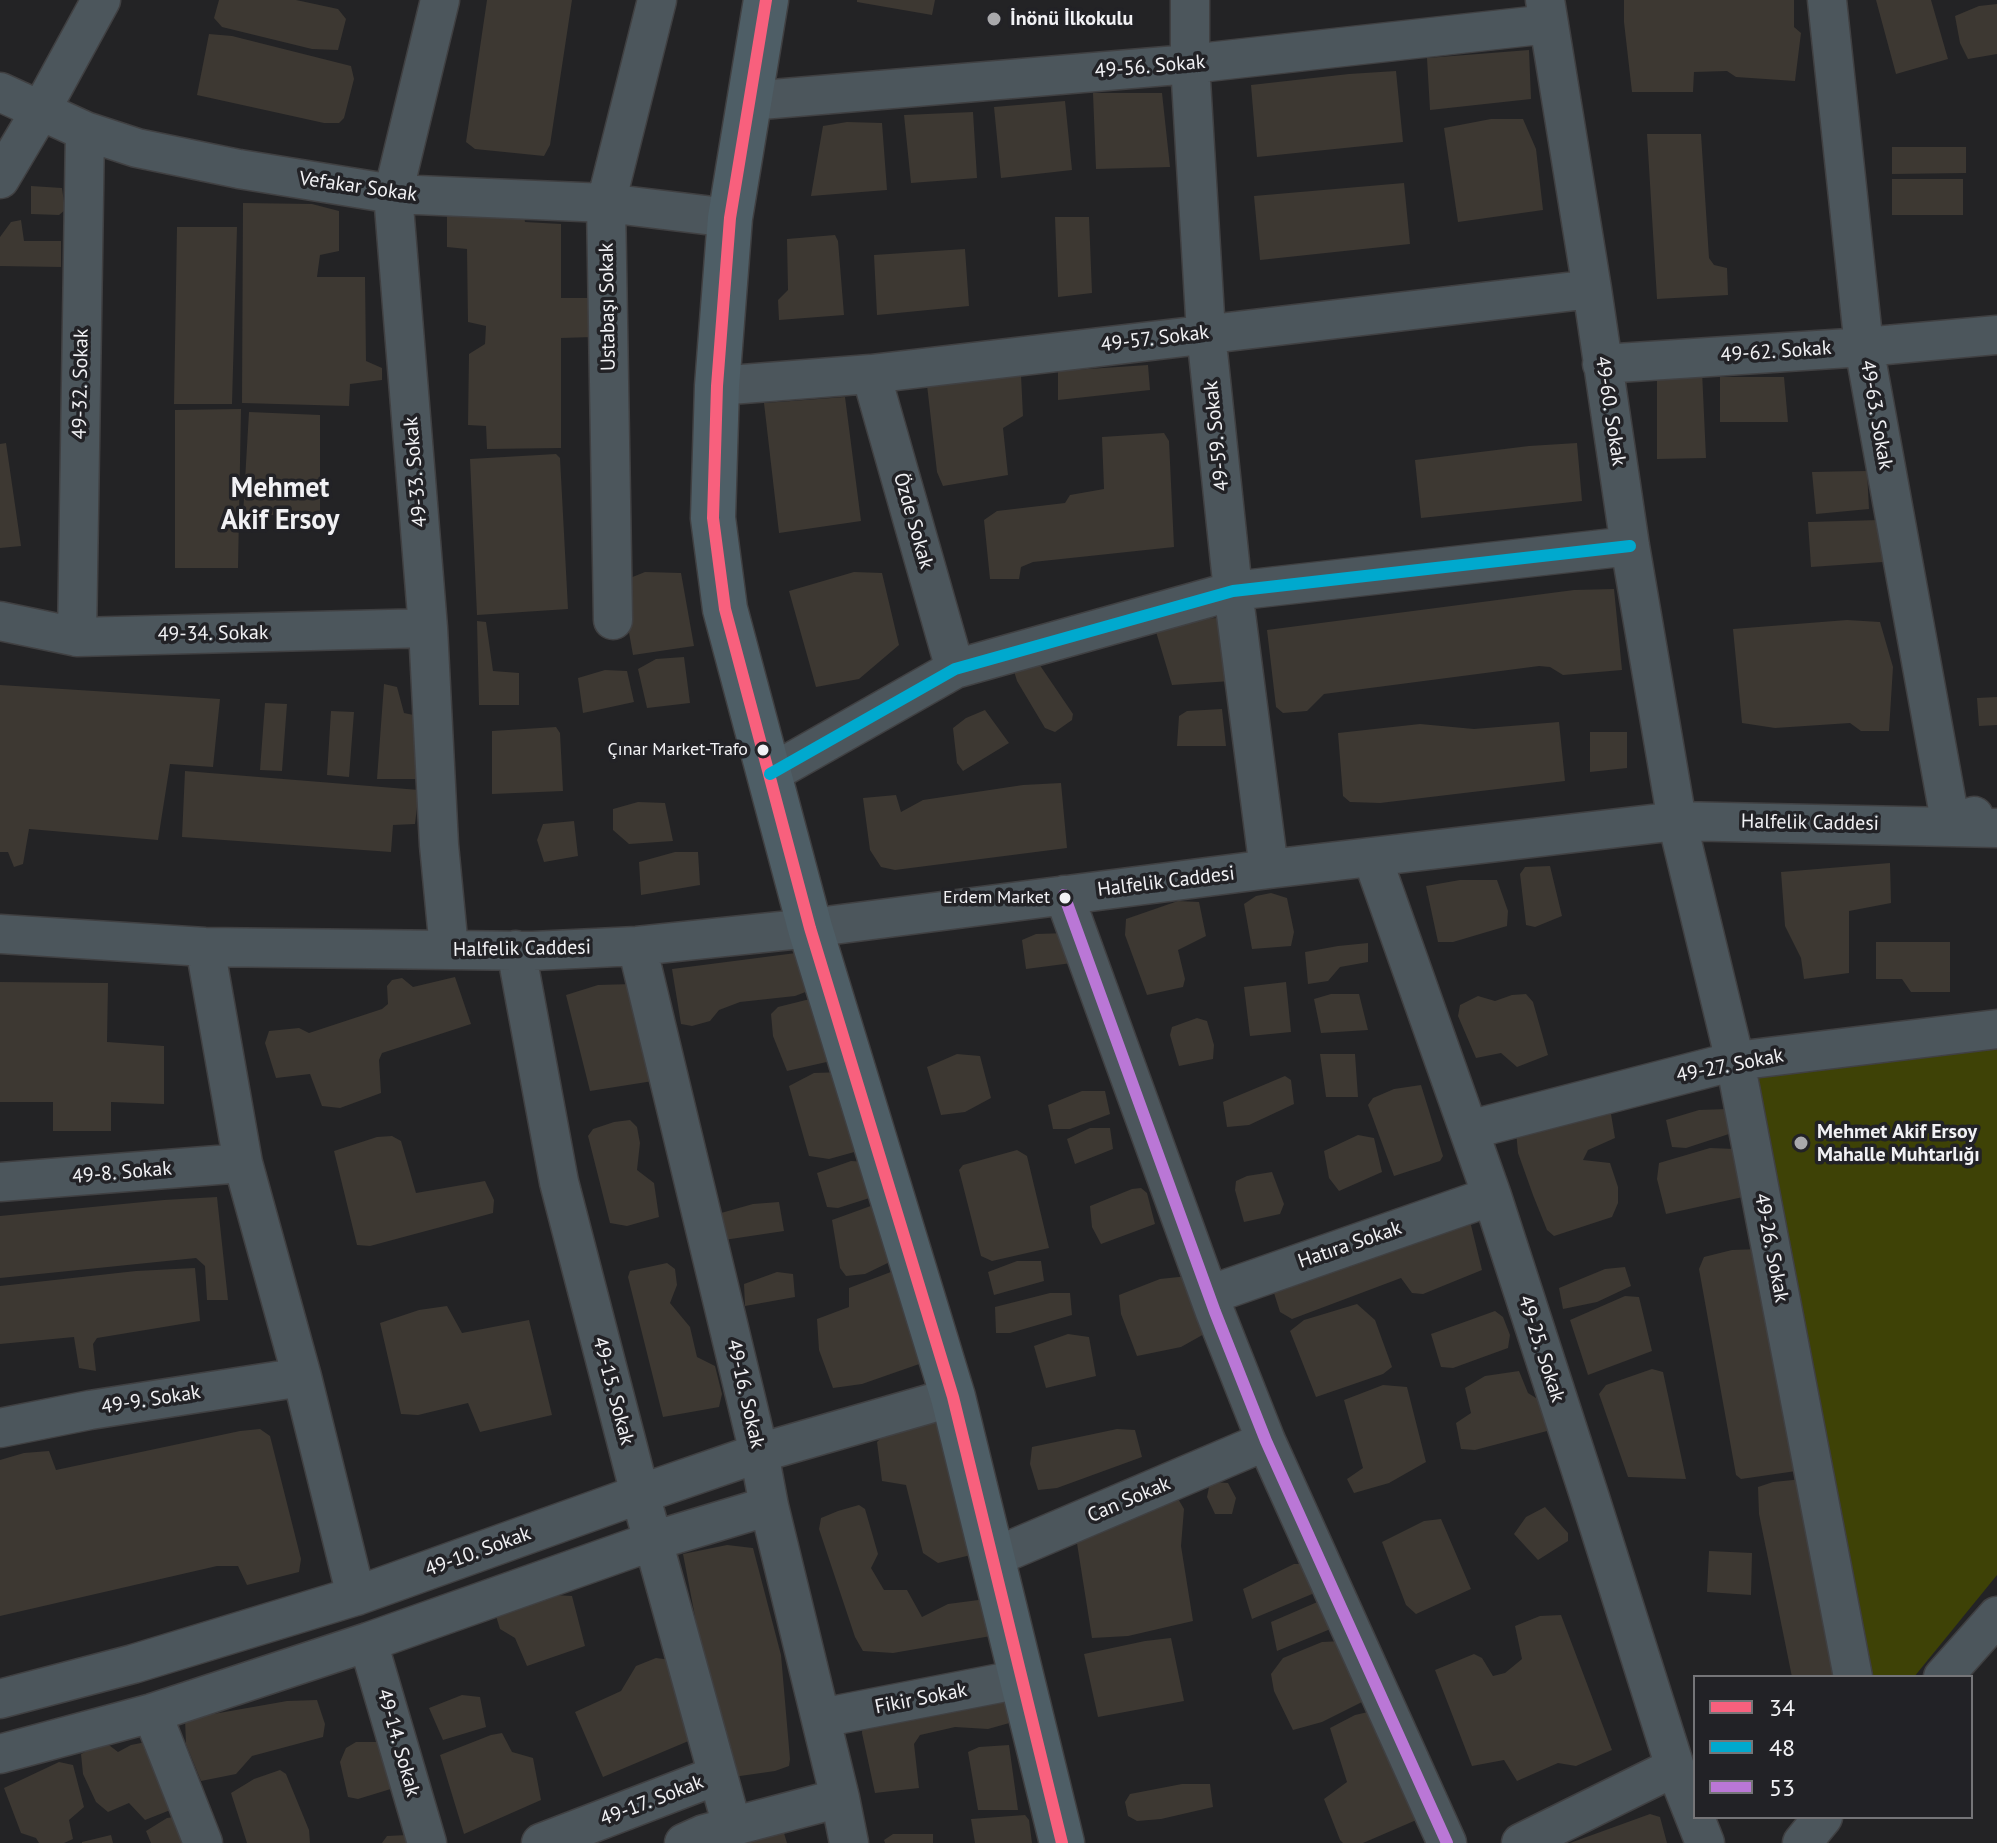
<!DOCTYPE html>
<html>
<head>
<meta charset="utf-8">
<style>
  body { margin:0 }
  #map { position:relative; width:1997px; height:1843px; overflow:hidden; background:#232325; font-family:"PT Sans",sans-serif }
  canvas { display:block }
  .legend { position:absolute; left:1693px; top:1675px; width:280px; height:144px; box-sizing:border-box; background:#222226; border:2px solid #757578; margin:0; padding:10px 14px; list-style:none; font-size:24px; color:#f1f1f4 }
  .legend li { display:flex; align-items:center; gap:16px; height:40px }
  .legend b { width:40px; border:2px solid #757578 }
</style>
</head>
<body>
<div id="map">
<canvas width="1997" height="1843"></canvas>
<ul class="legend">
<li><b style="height:10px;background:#f8607d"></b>34</li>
<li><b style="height:10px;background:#00a9ce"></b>48</li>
<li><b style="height:10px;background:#ba77d6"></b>53</li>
</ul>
</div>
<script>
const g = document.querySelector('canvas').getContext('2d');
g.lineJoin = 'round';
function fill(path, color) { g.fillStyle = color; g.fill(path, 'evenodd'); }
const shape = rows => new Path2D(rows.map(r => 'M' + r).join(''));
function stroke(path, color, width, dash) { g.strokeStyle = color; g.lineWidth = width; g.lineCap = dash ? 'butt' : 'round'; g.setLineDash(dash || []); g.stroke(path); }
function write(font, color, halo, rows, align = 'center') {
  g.font = font + ' "PT Sans",sans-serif'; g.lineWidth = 7; g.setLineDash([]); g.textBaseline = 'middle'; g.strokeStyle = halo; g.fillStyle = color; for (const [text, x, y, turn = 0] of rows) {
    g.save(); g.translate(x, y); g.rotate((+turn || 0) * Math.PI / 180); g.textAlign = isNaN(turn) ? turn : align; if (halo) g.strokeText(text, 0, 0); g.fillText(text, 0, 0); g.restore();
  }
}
const green = shape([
  [1997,1045,1997,1575,1914,1677,1870,1677,1752,1076]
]);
const building = shape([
  [219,0,296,0,338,9,346,19,338,50,312,49,222,27,214,18],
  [487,0,572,0,550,145,544,156,475,149,466,142],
  [857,0,935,0,932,15,857,2],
  [1624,0,1794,0,1794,27,1801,33,1795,81,1736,77,1727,71,1694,72,1693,92,1632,92,1624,22],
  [1876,0,1931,0,1948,59,1896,74],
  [1997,4,1997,54,1968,59,1960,43,1955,16,1979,6],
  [209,34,232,36,351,66,354,79,344,118,339,123,324,123,197,95],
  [1529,50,1531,99,1430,110,1427,58],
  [1396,71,1403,142,1257,157,1251,85,1349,74],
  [1093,93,1162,93,1170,167,1096,169],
  [1065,101,1072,170,1001,178,994,107],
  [973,112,977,178,911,183,904,115],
  [1491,119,1523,119,1536,149,1543,210,1458,222,1444,128],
  [847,122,882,123,887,190,811,196,823,126],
  [1647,134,1701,134,1709,258,1714,265,1727,268,1728,295,1657,299],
  [1892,147,1966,147,1966,173,1892,174],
  [1892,179,1963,179,1963,215,1892,215],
  [1404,183,1410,244,1260,260,1254,196],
  [31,186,62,188,65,210,59,215,31,214],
  [243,203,312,204,339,211,339,251,320,255,317,277,365,277,366,361,382,368,382,380,350,384,349,406,242,403],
  [447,206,523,209,525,222,561,224,561,298,593,298,593,337,561,338,561,448,487,449,486,426,468,425,469,354,485,344,486,326,468,322,467,249,447,247],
  [1055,217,1089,217,1092,293,1058,297],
  [21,220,24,241,61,241,61,267,0,266,0,237,11,222],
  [177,227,237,227,232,404,174,404],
  [835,235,838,241,844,315,779,320,778,300,788,290,787,239],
  [965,249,969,306,877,315,874,255],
  [1148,365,1150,390,1058,400,1058,371],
  [1702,371,1706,458,1657,459,1657,375],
  [1021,375,1023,416,1003,428,1008,475,943,486,937,472,927,385],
  [1720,377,1784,377,1788,422,1720,422],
  [845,397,861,521,779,533,764,403],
  [241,409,238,568,175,568,175,410],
  [249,412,320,415,320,515,243,515],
  [1164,433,1169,441,1174,547,1033,562,1021,567,1019,579,990,579,984,520,997,511,1065,503,1070,495,1104,489,1102,437],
  [6,443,21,546,0,548,0,444],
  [1577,443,1582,501,1421,518,1415,460,1529,446],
  [556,454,560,458,568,609,477,615,470,459],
  [1867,471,1869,509,1816,514,1812,472],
  [1880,520,1883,562,1811,567,1808,522],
  [645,572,681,573,694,646,633,655,620,582],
  [854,572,882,573,899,645,859,679,816,687,789,591],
  [1614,589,1622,670,1563,675,1550,667,1539,666,1324,694,1307,711,1283,713,1276,707,1267,630,1574,590],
  [1221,618,1231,681,1172,685,1154,625,1179,619],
  [1847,620,1880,622,1893,667,1889,731,1861,731,1850,723,1775,728,1742,723,1733,629],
  [477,621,486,622,493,671,519,673,519,705,479,705],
  [684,657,690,703,647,708,638,669,656,659],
  [1037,661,1073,714,1072,720,1055,732,1045,728,1017,681,1014,671],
  [605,670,627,671,634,702,583,713,578,678],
  [384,684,397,687,404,713,423,717,421,779,377,779],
  [0,685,220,699,213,767,170,764,158,840,29,829,23,864,14,867,8,852,0,852],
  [1997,697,1997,725,1979,726,1977,698],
  [265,703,287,704,282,771,260,770],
  [1222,709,1226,746,1177,746,1179,716,1187,711],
  [985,710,1009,743,963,771,957,763,953,728,966,718],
  [331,711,354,712,349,777,327,775],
  [1559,722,1565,781,1380,803,1350,802,1343,796,1338,733,1420,724,1474,729],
  [556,727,560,733,563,791,492,794,492,731],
  [1590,732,1627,732,1627,768,1590,772],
  [185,771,419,790,415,824,393,825,391,852,182,837],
  [1061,783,1067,848,895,870,881,867,870,850,863,798,896,795,901,812,923,800,1023,785],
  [638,802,665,803,673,841,629,844,613,830,613,809],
  [574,821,578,856,544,862,537,840,543,824],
  [675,852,698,852,700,885,641,895,639,862],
  [1890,863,1891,903,1849,911,1849,973,1804,979,1801,958,1785,926,1781,872],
  [1550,866,1562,916,1535,927,1526,925,1520,874,1525,867],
  [1460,880,1497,880,1508,911,1507,926,1453,942,1438,942,1426,886],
  [1271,893,1287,898,1294,932,1291,946,1252,949,1244,904,1256,896],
  [1178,901,1199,902,1206,936,1178,950,1185,979,1183,987,1147,995,1125,935,1126,919],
  [1067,933,1072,963,1026,969,1022,940,1036,934],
  [1876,942,1950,942,1950,992,1911,992,1902,979,1876,979],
  [1368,943,1368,962,1340,967,1328,981,1308,984,1305,952,1338,946],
  [796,953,816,988,795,996,740,1002,719,1010,710,1021,692,1026,681,1024,672,969],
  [455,977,471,1024,382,1053,379,1060,381,1093,340,1108,322,1106,310,1074,276,1078,265,1043,269,1031,299,1028,309,1033,382,1009,388,1004,387,986,392,980,402,978,413,987],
  [0,982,108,983,107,1042,164,1046,164,1104,111,1102,111,1131,53,1131,53,1102,0,1102],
  [1286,982,1291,1032,1250,1036,1244,987],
  [632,984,653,1081,590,1091,566,995,598,985],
  [1331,994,1359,994,1368,1030,1321,1033,1314,999],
  [1526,994,1533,1002,1548,1055,1517,1067,1501,1053,1476,1058,1458,1016,1460,1005,1478,996,1495,1001,1512,995],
  [806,1000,823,1000,831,1061,787,1071,773,1036,771,1014,778,1007],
  [1197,1018,1207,1021,1214,1045,1213,1059,1179,1066,1170,1035,1172,1027],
  [957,1054,980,1056,991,1098,965,1112,941,1115,927,1067],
  [1320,1054,1355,1054,1358,1097,1326,1097],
  [844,1072,858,1151,829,1159,809,1156,789,1086,814,1073],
  [1285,1076,1291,1080,1294,1104,1249,1125,1227,1127,1223,1102],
  [1421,1085,1443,1156,1440,1161,1394,1176,1368,1105,1373,1098,1394,1089],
  [1082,1091,1105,1091,1110,1114,1070,1129,1053,1129,1048,1105],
  [1610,1108,1615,1138,1588,1150,1583,1160,1610,1163,1618,1187,1618,1203,1612,1217,1554,1236,1547,1230,1533,1195,1518,1153,1516,1131],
  [1727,1109,1729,1134,1686,1148,1672,1147,1666,1120,1699,1110],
  [630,1120,637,1127,640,1143,637,1170,654,1183,659,1217,627,1226,610,1223,588,1136,593,1129,614,1122],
  [1090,1128,1110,1128,1113,1149,1075,1164,1067,1139],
  [1358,1135,1374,1138,1382,1172,1339,1191,1329,1178,1324,1151],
  [392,1136,401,1141,416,1193,485,1181,494,1200,493,1213,370,1246,357,1245,334,1151,377,1137],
  [1710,1148,1735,1149,1743,1197,1666,1214,1657,1179,1659,1163],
  [1017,1150,1027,1156,1049,1248,992,1261,981,1256,959,1170,963,1165],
  [851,1161,869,1162,879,1195,838,1208,827,1207,817,1173],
  [1272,1172,1284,1204,1280,1214,1244,1222,1235,1190,1236,1181,1247,1176],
  [1141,1188,1147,1193,1155,1224,1101,1244,1092,1227,1090,1206,1132,1189],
  [217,1197,228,1300,207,1300,205,1266,196,1258,0,1278,0,1216,164,1200],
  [779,1202,784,1231,724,1240,721,1213,753,1204],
  [879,1203,896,1259,865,1274,846,1276,840,1268,832,1220],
  [1469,1217,1482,1270,1423,1294,1412,1293,1401,1278,1292,1319,1280,1312,1274,1293,1277,1283],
  [1760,1249,1803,1470,1741,1479,1736,1475,1699,1269,1704,1257,1732,1250],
  [1017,1261,1041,1261,1044,1281,994,1295,988,1272],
  [667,1263,675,1269,677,1285,670,1303,690,1327,697,1357,715,1366,722,1394,719,1407,663,1417,628,1277,630,1271],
  [1625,1267,1631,1286,1597,1302,1563,1309,1559,1288,1605,1269],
  [195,1268,200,1321,97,1338,93,1344,96,1371,79,1368,74,1337,0,1344,0,1286,136,1271],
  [896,1270,925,1362,862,1384,833,1388,819,1350,817,1319,849,1307,849,1288],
  [777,1272,793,1274,795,1297,745,1306,744,1284],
  [1188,1276,1206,1333,1181,1347,1137,1356,1121,1314,1119,1295,1160,1279],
  [1050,1293,1070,1293,1072,1315,1010,1333,996,1333,995,1307],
  [1625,1296,1639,1297,1652,1351,1588,1375,1570,1320],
  [1357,1304,1375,1320,1392,1367,1383,1374,1316,1397,1290,1331,1304,1320],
  [447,1306,462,1333,529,1320,552,1415,480,1432,468,1403,418,1415,401,1414,380,1323,419,1310],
  [1495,1311,1503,1317,1510,1335,1508,1348,1453,1368,1441,1367,1431,1334],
  [1068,1334,1089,1337,1096,1376,1046,1388,1034,1346],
  [1652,1369,1663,1372,1686,1479,1628,1477,1599,1394,1606,1385],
  [1519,1371,1528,1393,1544,1403,1547,1431,1475,1450,1461,1449,1456,1423,1471,1413,1465,1388,1485,1376],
  [1383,1385,1407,1387,1426,1462,1389,1483,1354,1493,1347,1479,1363,1468,1344,1400],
  [941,1420,975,1554,938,1563,923,1553,906,1485,882,1481,877,1442,886,1433],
  [260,1429,270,1436,301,1559,299,1572,247,1585,238,1566,217,1566,0,1616,0,1460,24,1453,49,1451,56,1470,240,1431],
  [1117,1429,1135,1430,1142,1457,1057,1488,1038,1490,1030,1464,1032,1447],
  [1803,1479,1840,1677,1792,1677,1759,1514,1758,1487,1773,1482],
  [1210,1482,1228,1483,1236,1498,1232,1514,1215,1514,1207,1497],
  [1177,1497,1184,1509,1181,1546,1193,1621,1128,1636,1092,1638,1076,1537],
  [859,1505,865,1509,878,1554,871,1568,884,1590,907,1590,922,1617,948,1604,986,1599,991,1636,893,1653,863,1651,855,1637,819,1529,821,1518,838,1511],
  [1545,1507,1568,1533,1568,1541,1538,1560,1514,1534,1526,1517],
  [1441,1519,1471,1589,1416,1614,1406,1605,1382,1542,1424,1521],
  [727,1545,753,1548,781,1655,790,1759,789,1766,775,1771,726,1778,683,1554],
  [1709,1551,1752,1553,1751,1595,1707,1592],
  [1294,1564,1309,1564,1317,1592,1252,1619,1243,1589],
  [553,1595,572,1596,585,1646,527,1666,515,1638,500,1629,496,1616],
  [1322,1600,1333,1628,1277,1651,1271,1622],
  [1561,1615,1612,1750,1576,1766,1558,1763,1517,1781,1504,1760,1472,1766,1435,1670,1474,1654,1482,1658,1493,1676,1505,1673,1522,1659,1515,1626,1540,1616],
  [1171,1638,1184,1701,1098,1717,1084,1654,1145,1641],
  [1342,1641,1368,1699,1322,1722,1293,1730,1274,1691,1271,1674,1283,1658,1322,1642],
  [656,1658,679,1661,698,1737,603,1777,575,1712,621,1691,636,1666],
  [1008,1694,1013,1722,988,1729,955,1727,920,1735,914,1744,919,1788,875,1793,862,1733,863,1717],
  [462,1695,480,1697,486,1727,443,1740,429,1708],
  [317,1700,325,1724,323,1737,252,1756,236,1774,201,1781,186,1744,185,1719,287,1701],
  [1368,1712,1421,1818,1363,1843,1343,1843,1340,1840,1324,1799,1347,1782,1330,1728,1355,1715],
  [502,1733,512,1752,533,1758,541,1800,464,1834,440,1755,491,1735],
  [156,1740,178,1807,145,1820,129,1803,108,1812,96,1802,83,1774,81,1754,105,1742,118,1752,131,1745],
  [356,1742,385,1742,394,1788,358,1799,348,1797,340,1762,346,1748],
  [1009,1745,1018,1810,978,1810,968,1752,979,1747],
  [59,1762,73,1765,84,1807,69,1820,73,1839,64,1843,39,1843,36,1838,21,1833,4,1788],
  [280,1770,286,1774,309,1830,310,1843,247,1843,231,1793,254,1779],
  [1182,1784,1210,1784,1213,1807,1161,1819,1137,1821,1128,1816,1125,1802,1130,1794],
  [1650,1814,1660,1817,1667,1843,1570,1843],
  [188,1815,201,1843,151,1843,146,1831,167,1818],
  [1025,1815,1029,1820,1032,1843,975,1843,971,1819],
  [781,1823,787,1843,727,1843],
  [893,1834,933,1834,933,1843,885,1843,884,1840],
  [111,1835,113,1843,82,1843,82,1842],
  [407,1835,410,1843,382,1843,387,1836]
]);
const minor = shape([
  [440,0,393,194,428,628,439,845,449,949],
  [1190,0,1190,64,1206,333,1233,591,1269,869],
  [1545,0,1592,289,1630,546,1677,821,1735,1061,1853,1677],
  [1827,0,1864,347,1951,826,1974,816],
  [0,92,85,131,137,148,239,169,393,194,606,203,730,218],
  [749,101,1190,64,1549,24],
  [0,179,41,110,101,0],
  [1602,364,1864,347,1997,335],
  [871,374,955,669],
  [717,386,871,374,1592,289],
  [613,620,606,203,657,0],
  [0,621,77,637,428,628],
  [77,637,85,131],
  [770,774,955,669,1233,591,1630,546],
  [1372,857,1492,1196,1590,1498,1675,1767,1705,1843],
  [1064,895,1215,1312,1266,1441,1447,1843],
  [0,934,205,947,533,951,637,946,810,928,1269,869,1677,821,1997,828],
  [637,946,759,1453,769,1506,840,1798,849,1843],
  [205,947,243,1163,302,1377,356,1596],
  [516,950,559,1182,640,1494,732,1826],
  [1469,1130,1735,1061,1997,1029],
  [0,1182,243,1163],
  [1209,1295,1492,1196],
  [0,1428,90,1410,302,1377],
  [992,1558,1266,1441],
  [368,1642,427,1843],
  [1943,1677,1997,1616],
  [0,1699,133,1664,356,1596,640,1494,759,1453,953,1397],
  [152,1713,203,1843],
  [821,1718,1021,1679],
  [0,1754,152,1713,368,1642,653,1541,769,1506],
  [541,1843,718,1775],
  [684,1843,704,1834,840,1798],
  [1521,1843,1675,1767],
  [1802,1843,1823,1817]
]);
const major = shape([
  [766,0,730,218,717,386,713,518,725,609,810,928,953,1397,1062,1843]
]);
const bus1 = shape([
  [766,0,730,218,717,386,713,518,725,609,810,928,953,1397,1062,1843]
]);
const bus2 = shape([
  [770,774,955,669,1233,591,1630,546]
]);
const bus3 = shape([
  [1064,895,1215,1312,1266,1441,1447,1843]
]);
const markers = [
  [994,19,8,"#a9a9ac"],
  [763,750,7,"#f1f1f4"],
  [1065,898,7,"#f1f1f4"],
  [1801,1143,8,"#a9a9ac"]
];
const busNames = [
  ["Çınar Market-Trafo",748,750],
  ["Erdem Market",1050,898]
];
const poiNames = [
  ["İnönü İlkokulu",1010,19],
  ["Mehmet Akif Ersoy",1817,1132],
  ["Mahalle Muhtarlığı",1817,1155]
];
const streetNames = [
  ["49-56. Sokak",1150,67,-5],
  ["Vefakar Sokak",358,187,8],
  ["Ustabaşı Sokak",608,307,-91],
  ["49-57. Sokak",1155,339,-7],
  ["49-62. Sokak",1776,352,-4],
  ["49-32. Sokak",81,384,-89],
  ["49-60. Sokak",1610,411,81],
  ["49-63. Sokak",1876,415,80],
  ["49-59. Sokak",1217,436,-96],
  ["49-33. Sokak",416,472,-95],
  ["Özde Sokak",913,521,74],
  ["49-34. Sokak",213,634,-1],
  ["Halfelik Caddesi",1810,823,1],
  ["Halfelik Caddesi",1166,882,-7],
  ["Halfelik Caddesi",522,949,-1],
  ["49-27. Sokak",1730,1066,-11],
  ["49-8. Sokak",122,1173,-5],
  ["Hatıra Sokak",1350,1245,-19],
  ["49-26. Sokak",1771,1248,79],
  ["49-25. Sokak",1541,1349,72],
  ["49-15. Sokak",613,1391,75],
  ["49-16. Sokak",745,1394,77],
  ["49-9. Sokak",151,1400,-9],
  ["Can Sokak",1129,1500,-23],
  ["49-10. Sokak",478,1552,-20],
  ["Fikir Sokak",921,1699,-11],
  ["49-14. Sokak",398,1743,74],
  ["49-17. Sokak",652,1801,-21]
];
const districtNames = [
  ["Mehmet",280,489],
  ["Akif Ersoy",280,521]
];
fill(green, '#3e4206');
fill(building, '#3d3832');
stroke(minor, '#404042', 41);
stroke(major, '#404042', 47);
stroke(minor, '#4c565c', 38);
stroke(major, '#4e5e66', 44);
stroke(bus1, '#f8607d', 12);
stroke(bus2, '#00a9ce', 12);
stroke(bus3, '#ba77d6', 12);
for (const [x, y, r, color] of markers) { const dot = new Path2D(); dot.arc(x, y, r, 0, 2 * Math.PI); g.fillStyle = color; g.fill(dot); stroke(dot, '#222226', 3); }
write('18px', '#f1f1f4', '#222226', busNames, 'right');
write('bold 20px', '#f1f1f4', '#222226', poiNames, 'left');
write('20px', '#f1f1f4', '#222226', streetNames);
write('bold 28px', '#f1f1f4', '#222226', districtNames);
</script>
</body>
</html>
